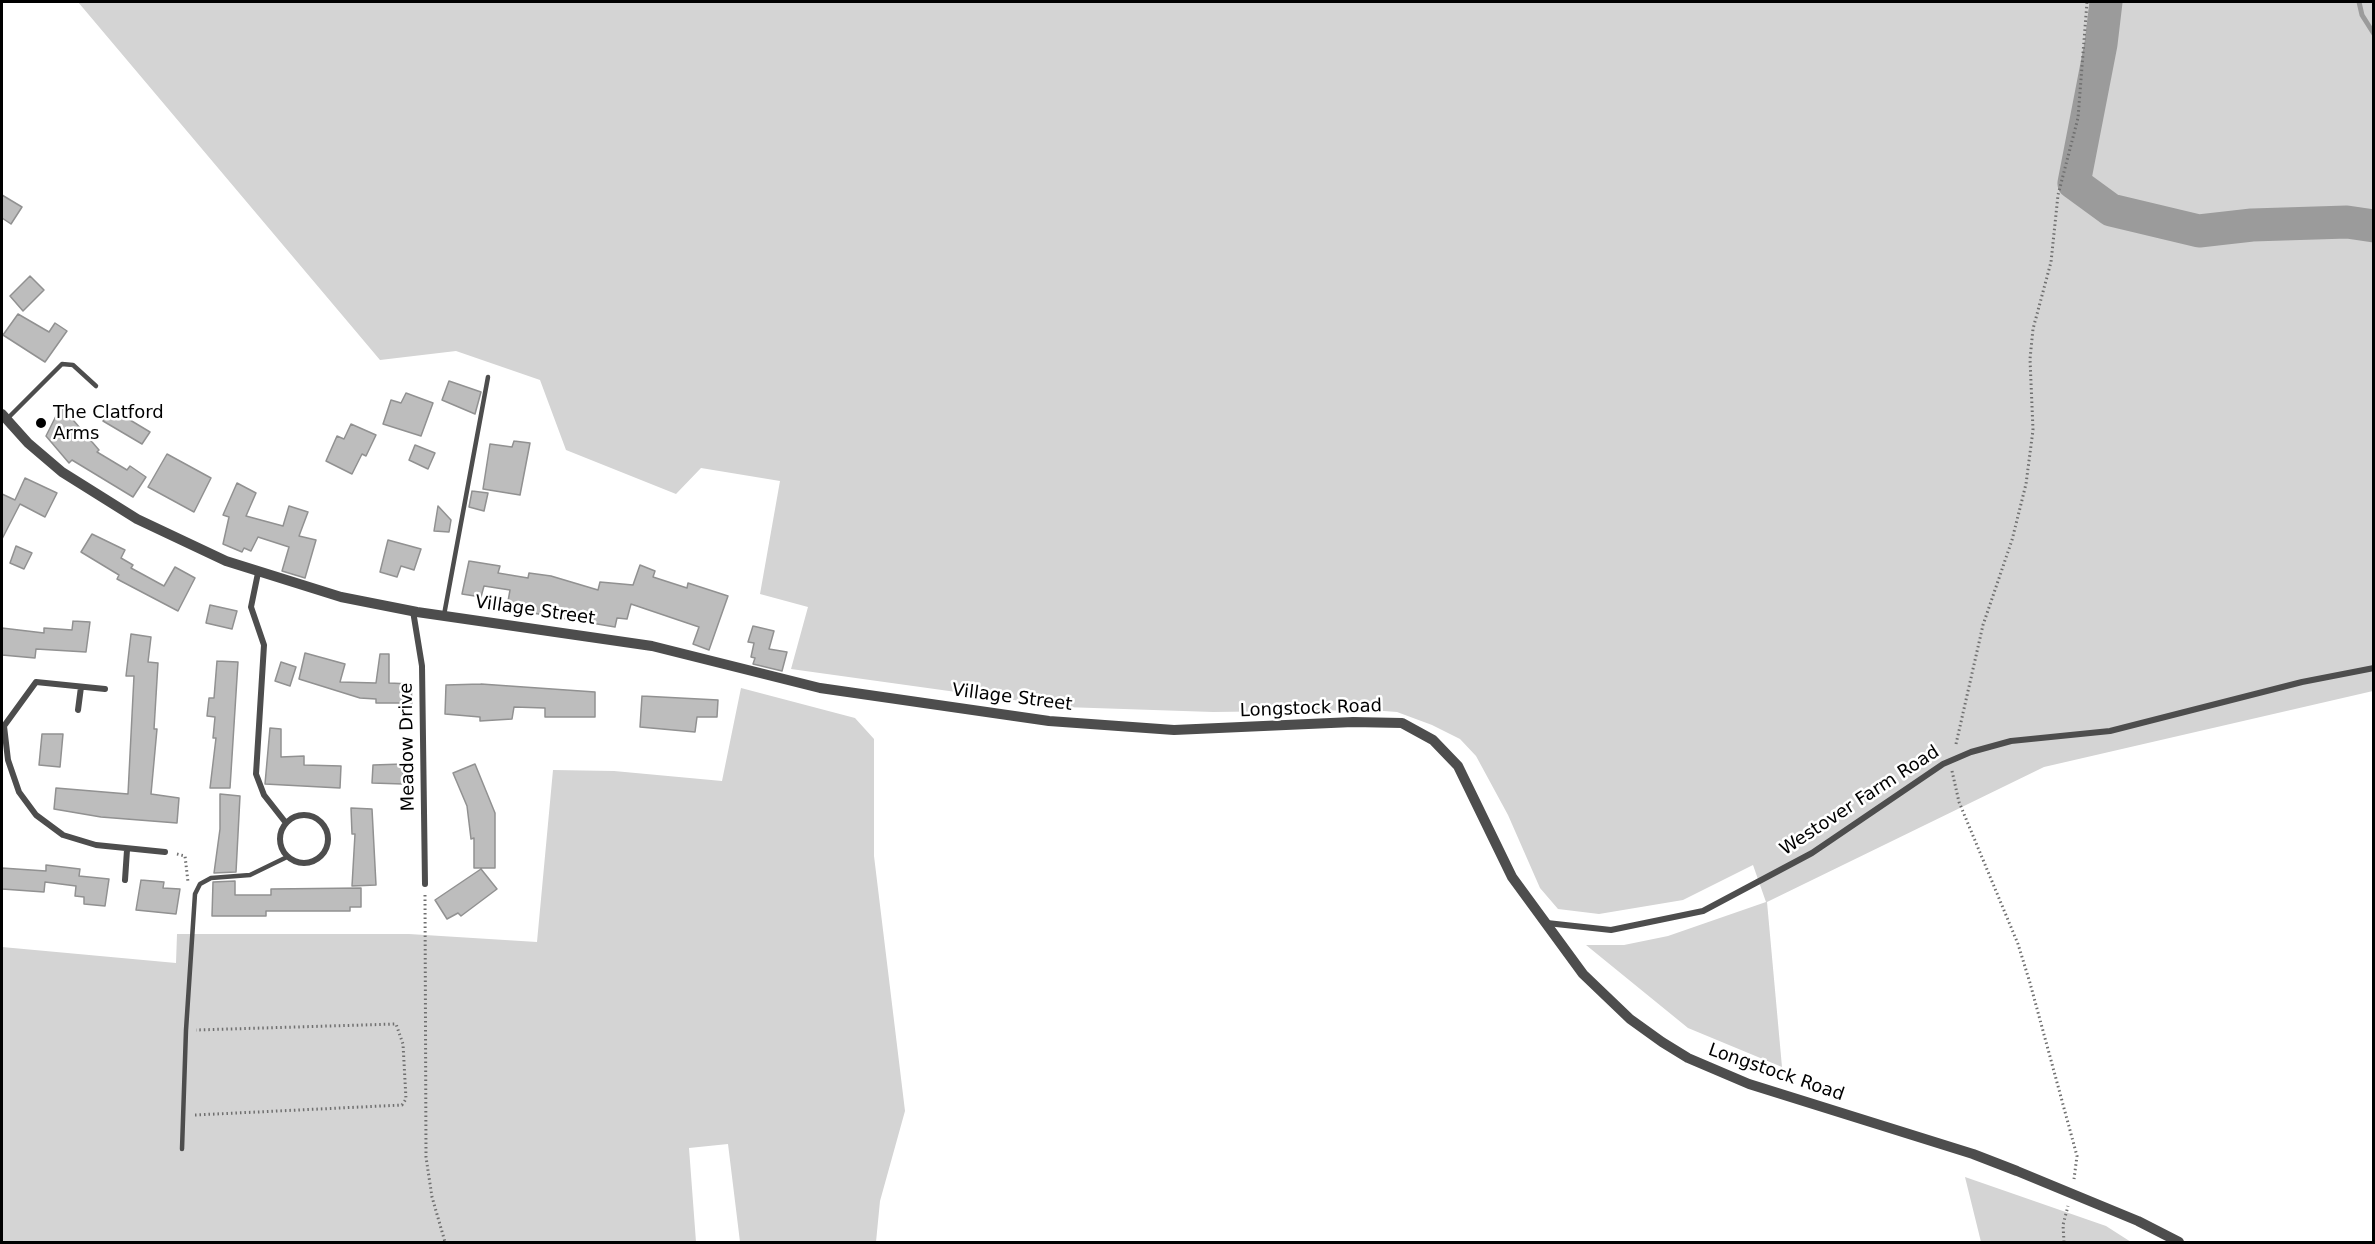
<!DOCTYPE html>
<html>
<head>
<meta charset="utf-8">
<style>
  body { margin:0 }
  #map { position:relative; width:2375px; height:1244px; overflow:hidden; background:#fff; font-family:"DejaVu Sans",sans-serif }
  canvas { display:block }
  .frame { position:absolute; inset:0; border:3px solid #000; pointer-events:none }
</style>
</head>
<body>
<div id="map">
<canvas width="2375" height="1244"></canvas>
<div class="frame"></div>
</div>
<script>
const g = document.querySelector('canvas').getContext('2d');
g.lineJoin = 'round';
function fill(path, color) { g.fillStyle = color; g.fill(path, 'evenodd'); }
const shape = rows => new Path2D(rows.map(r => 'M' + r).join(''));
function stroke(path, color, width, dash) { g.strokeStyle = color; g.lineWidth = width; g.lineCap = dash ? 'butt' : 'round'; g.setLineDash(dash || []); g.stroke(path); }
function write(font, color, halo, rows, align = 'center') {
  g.font = font + ' "DejaVu Sans",sans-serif'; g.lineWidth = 5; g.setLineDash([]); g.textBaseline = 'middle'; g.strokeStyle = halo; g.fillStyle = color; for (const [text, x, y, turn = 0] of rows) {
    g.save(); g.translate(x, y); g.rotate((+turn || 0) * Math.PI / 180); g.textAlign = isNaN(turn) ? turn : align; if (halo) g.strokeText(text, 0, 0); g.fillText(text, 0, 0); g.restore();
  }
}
const green = shape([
  [78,2,2373,2,2373,691,2044,767,1767,902,1782,1067,1688,1028,1586,945,1624,945,1668,936,1766,902,1753,865,1683,900,1599,914,1558,909,1540,888,1508,815,1476,756,1460,739,1432,725,1397,712,1371,710,1213,712,1064,707,791,669,808,607,760,594,780,481,701,468,676,494,566,450,540,380,456,351,380,360],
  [741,688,855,718,874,739,874,856,905,1111,880,1201,876,1242,740,1242,728,1144,689,1148,696,1242,2,1242,2,947,176,963,177,934,409,934,537,942,553,770,614,771,722,781],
  [1965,1177,2106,1226,2131,1242,1981,1242]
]);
const stream = shape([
  [2359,2,2362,15,2374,34]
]);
const river = shape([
  [2106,2,2101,44,2074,183,2111,210,2199,231,2252,225,2347,222,2374,226]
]);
const building = shape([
  [2,195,22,207,11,224,2,218,2,195],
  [30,276,44,290,23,311,10,296,30,276],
  [18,314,49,332,55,323,67,331,45,362,3,335,18,314],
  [449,381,481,392,475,414,442,400,449,381],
  [406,393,433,403,421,436,383,424,391,400,401,403,406,393],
  [61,406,99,450,97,452,127,470,130,466,146,477,133,497,72,460,69,463,46,436,61,406],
  [110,408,150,432,142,444,103,421,110,408],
  [351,424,376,435,366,456,362,454,352,474,326,461,337,436,344,439,351,424],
  [514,441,530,443,520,495,483,489,490,444,512,447,514,441],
  [415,445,435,453,428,469,409,460,415,445],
  [167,454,211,478,194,512,148,487,167,454],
  [25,478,57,493,45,517,20,504,2,539,2,494,15,500,25,478],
  [237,483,256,493,246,516,283,526,289,506,308,512,299,536,316,540,305,578,282,571,289,547,258,537,251,551,244,548,242,552,223,544,229,517,223,515,237,483],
  [472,491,488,493,484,511,469,507,472,491],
  [438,506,451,520,449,532,434,531,438,506],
  [92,534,125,550,121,558,133,565,131,568,164,586,175,567,195,578,178,611,117,579,119,575,81,552,92,534],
  [388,540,421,549,414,570,401,566,397,577,380,572,388,540],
  [16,546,32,553,24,569,10,563,16,546],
  [469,561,500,566,498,573,528,578,529,573,551,576,598,590,600,582,633,585,640,565,655,571,653,577,687,588,688,583,728,596,709,650,693,644,699,627,631,604,627,619,617,618,615,627,515,610,507,607,510,590,484,586,481,597,462,594,469,561],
  [210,605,237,611,232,629,206,623,210,605],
  [73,621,90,622,86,652,36,649,35,658,2,655,2,628,44,633,44,628,72,630,73,621],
  [753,626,774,631,769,649,787,652,782,671,753,664,755,658,751,657,754,643,748,642,753,626],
  [131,634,151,637,148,662,158,663,154,729,157,729,151,794,179,798,177,823,101,817,54,809,56,788,128,794,134,676,126,676,131,634],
  [305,653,345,664,340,682,376,683,380,654,389,654,389,683,411,684,412,703,376,703,376,699,360,698,299,679,305,653],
  [217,661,238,662,230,788,210,788,216,738,213,738,215,717,207,716,209,698,214,698,217,661],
  [281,662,296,667,290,686,275,681,281,662],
  [481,684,595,692,595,717,545,717,545,708,514,707,512,719,480,721,480,717,445,714,446,685,481,684],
  [642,696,718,700,717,717,697,717,695,732,640,727,642,696],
  [270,728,281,729,281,757,304,756,304,765,341,766,340,788,265,784,270,728],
  [42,734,63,734,60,767,39,765,42,734],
  [403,764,403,784,372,783,373,765,403,764],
  [475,764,495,813,495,868,474,868,474,838,471,839,467,806,453,773,475,764],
  [220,794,240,796,236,872,214,873,220,829,220,794],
  [351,808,372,809,376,885,352,886,355,834,352,834,351,808],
  [46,865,80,869,79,876,109,879,105,906,84,904,84,897,75,896,76,886,45,882,44,892,2,889,2,868,46,871,46,865],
  [481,869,497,889,461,916,458,913,447,919,435,900,481,869],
  [141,880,164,882,163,888,180,889,176,914,136,910,141,880],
  [235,881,235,895,271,895,271,889,361,888,361,907,350,907,350,911,266,911,266,916,212,916,213,882,235,881]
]);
const path = shape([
  [1956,744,1983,625,2012,540,2026,484,2033,430,2030,359,2033,329,2051,262,2058,195,2078,118,2087,2],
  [1952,771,1959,802,2018,944,2030,983,2077,1156,2074,1179],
  [177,854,185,856,188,882],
  [425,895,426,1157,432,1197,445,1242],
  [195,1115,402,1105,406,1099,403,1044,396,1024,196,1030],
  [2064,1242,2063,1225,2068,1206]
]);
const service = shape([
  [7,419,62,364,73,365,96,386],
  [444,615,488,377],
  [182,1149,186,1030,195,894,200,884,211,878,250,875,287,857]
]);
const minor = shape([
  [258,573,251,607,264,645,256,774,264,795,286,823],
  [413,611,422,666,425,884],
  [105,689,36,682,4,726,8,760,19,792,36,815,63,835,96,845,165,852],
  [78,710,81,687],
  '280 839a24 24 0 1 1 48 0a24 24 0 1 1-48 0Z',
  [125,880,127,850],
  [1547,923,1611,930,1703,911,1812,853,1943,764,1971,752,2011,741,2110,731,2302,682,2374,668]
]);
const tertiary = shape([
  [2,414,28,443,62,472,137,519,226,561,341,597,417,612,652,646,820,688,1049,721,1174,730,1353,722,1402,723,1433,740,1458,766,1512,877,1583,974,1630,1019,1662,1042,1688,1058,1749,1084,1973,1154,2017,1171,2138,1221,2179,1242]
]);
const markers = [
  [41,423,6,"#000"]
];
const poiNames = [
  ["The Clatford",53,413],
  ["Arms",53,434]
];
const streetNames = [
  ["Village Street",535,611,8],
  ["Village Street",1012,698,7],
  ["Longstock Road",1311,709,-2],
  ["Meadow Drive",408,747,-91],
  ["Westover Farm Road",1860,801,-33],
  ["Longstock Road",1776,1073,19]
];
fill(green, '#d4d4d4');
stroke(stream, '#9b9b9b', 5);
stroke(river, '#9b9b9b', 33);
fill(building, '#bdbdbd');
stroke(building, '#919191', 1.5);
stroke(path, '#6f6f6f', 3, [1.5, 3]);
stroke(service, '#4d4d4d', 4.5);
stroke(minor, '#4d4d4d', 6);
stroke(tertiary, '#4d4d4d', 10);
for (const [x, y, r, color] of markers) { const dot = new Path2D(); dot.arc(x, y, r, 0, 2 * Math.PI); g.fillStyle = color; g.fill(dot); stroke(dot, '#fff', 2); }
write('18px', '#000', '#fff', poiNames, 'left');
write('18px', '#000', '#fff', streetNames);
</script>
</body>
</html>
